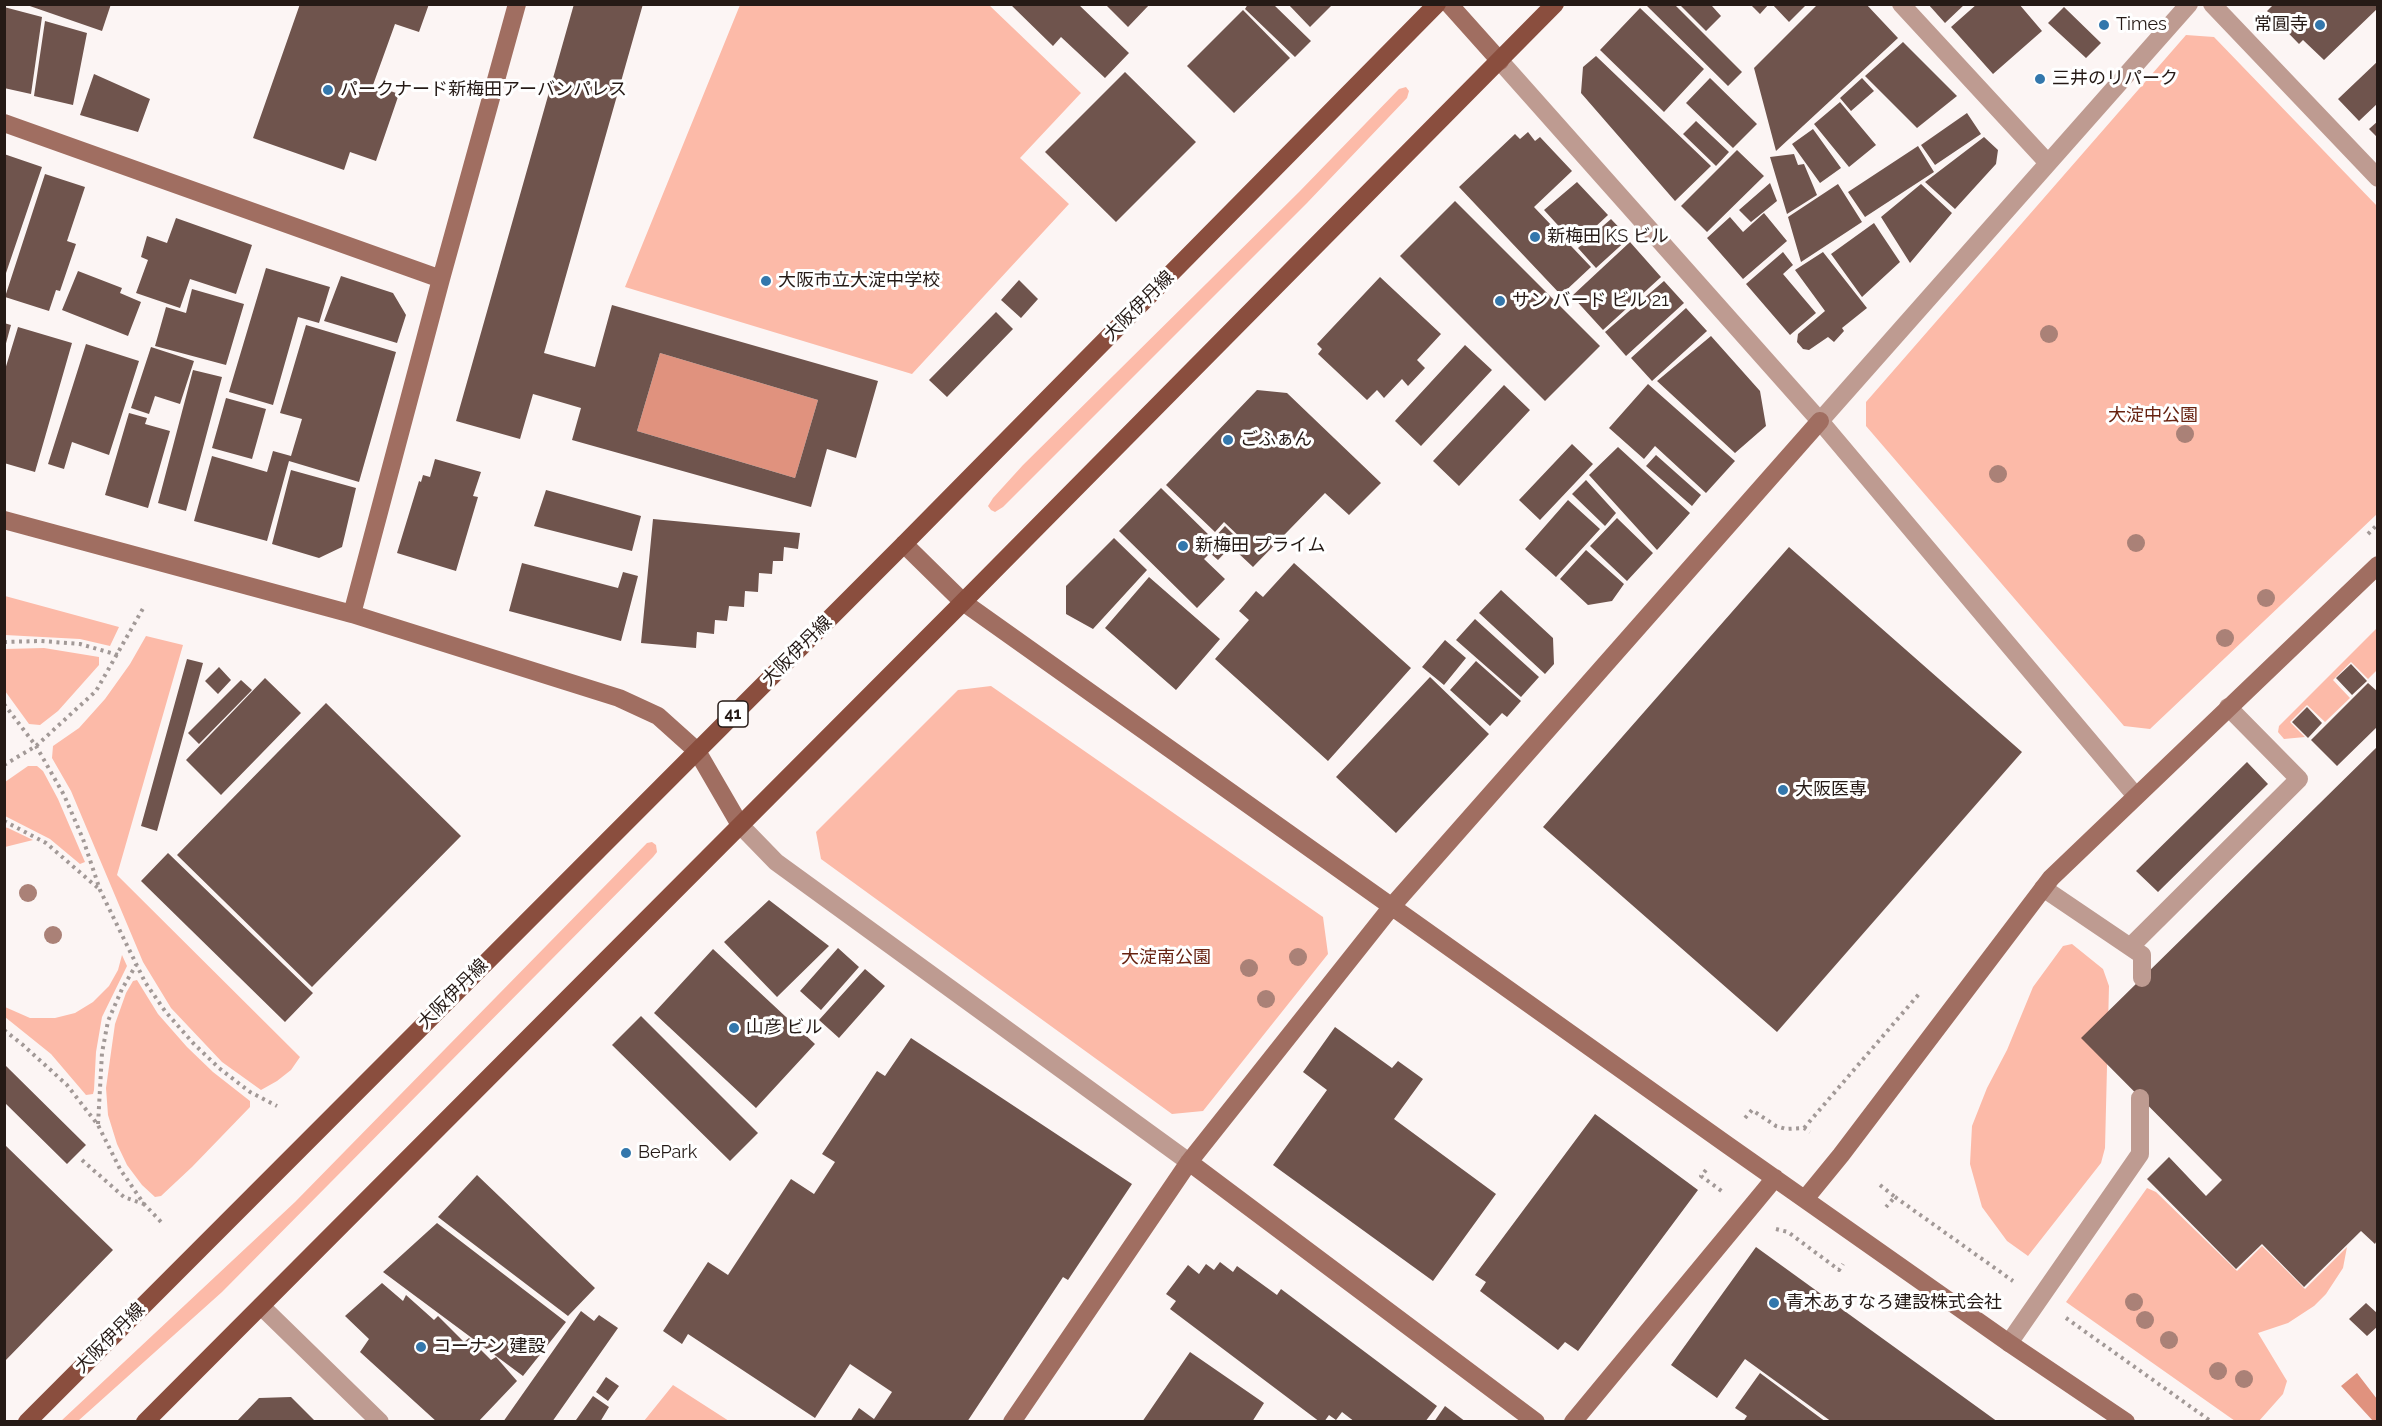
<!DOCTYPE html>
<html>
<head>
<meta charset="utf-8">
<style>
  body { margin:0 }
  #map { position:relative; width:2382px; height:1426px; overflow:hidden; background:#fcf5f4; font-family:Raleway,sans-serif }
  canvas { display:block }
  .frame { position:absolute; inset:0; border:6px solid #251a16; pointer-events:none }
</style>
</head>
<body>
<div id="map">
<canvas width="2382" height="1426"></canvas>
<div class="frame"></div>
</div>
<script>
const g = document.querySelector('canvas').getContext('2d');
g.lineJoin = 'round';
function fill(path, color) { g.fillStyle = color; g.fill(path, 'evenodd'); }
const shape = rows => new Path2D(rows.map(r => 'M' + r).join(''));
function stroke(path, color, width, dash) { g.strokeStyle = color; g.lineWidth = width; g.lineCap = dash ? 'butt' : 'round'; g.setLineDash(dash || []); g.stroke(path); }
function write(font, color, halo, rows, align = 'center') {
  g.font = font + ' Raleway,"Noto Sans JP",sans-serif'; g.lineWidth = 6; g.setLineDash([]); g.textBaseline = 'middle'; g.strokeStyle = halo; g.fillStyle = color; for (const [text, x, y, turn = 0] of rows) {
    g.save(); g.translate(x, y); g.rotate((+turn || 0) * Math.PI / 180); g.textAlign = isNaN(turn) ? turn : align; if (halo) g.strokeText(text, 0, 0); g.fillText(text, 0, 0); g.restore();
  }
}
const green = shape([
  [740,5,989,5,1081,93,1020,158,1069,204,912,374,625,287],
  [2186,35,2214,37,2377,206,2377,514,2150,729,2124,726,1866,426,1866,402],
  [1406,87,1409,91,1407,98,1307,203,1003,507,995,512,991,510,988,506,993,498,1023,465,1299,192,1399,89],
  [4,596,5,596,119,627,110,646,80,639,5,635],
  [2377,628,2377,670,2368,679,2351,662,2333,680,2350,698,2325,722,2307,705,2290,722,2305,737,2284,739,2278,732,2279,726],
  [146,636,183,645,117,875,300,1057,291,1070,277,1081,261,1090,222,1062,171,1008,143,962,71,791,52,758,53,746,79,728,105,699,130,664],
  [44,648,99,657,99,665,58,711,40,725,29,724,5,691,5,649],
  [991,686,1323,917,1328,954,1203,1111,1172,1114,821,859,816,832,958,690],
  [28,766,37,766,43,771,58,799,85,862,80,864,50,839,5,816,5,782],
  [4,827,8,828,33,840,5,847],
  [652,842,656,845,657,852,653,857,222,1292,78,1421,61,1421,295,1202,647,843],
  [2072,944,2103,969,2109,986,2105,1148,2101,1163,2028,1256,2007,1241,1982,1207,1970,1164,1972,1126,1987,1088,2007,1050,2033,987,2063,946],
  [122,955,127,966,102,1017,96,1052,94,1090,93,1094,86,1095,51,1054,5,1017,5,1007,30,1018,55,1018,75,1013,93,1002,109,986,118,970],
  [137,980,158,1014,187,1047,213,1072,250,1101,250,1107,192,1167,161,1196,155,1197,142,1185,127,1165,117,1144,108,1115,106,1088,115,1024,126,993,133,981],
  [2147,1188,2156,1192,2237,1271,2262,1246,2305,1289,2347,1247,2343,1268,2326,1294,2314,1306,2288,1323,2258,1333,2287,1381,2283,1394,2259,1421,2235,1421,2066,1302],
  [673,1385,729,1421,644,1421]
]);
const water = shape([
  [660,353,818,400,795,478,637,431],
  [2357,1373,2377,1399,2377,1421,2373,1421,2341,1386]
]);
const building = shape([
  [24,4,111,4,102,31],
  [300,4,429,4,419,32,395,24,373,85,399,94,376,161,350,152,344,170,253,138],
  [574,4,643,4,544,353,595,367,612,305,878,381,856,458,827,449,811,507,572,440,581,408,533,394,520,439,456,421],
  [660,353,818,400,795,478,637,431],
  [1010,4,1078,4,1129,53,1105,78,1061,37,1053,46],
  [1105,4,1150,4,1128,27],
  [1248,4,1273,4,1311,41,1295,57,1245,9],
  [1288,4,1333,4,1310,27],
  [1645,4,1674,4,1742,72,1728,86],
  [1679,4,1713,4,1712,6,1721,16,1706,31],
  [1750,4,1769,4,1760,14],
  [1772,4,1807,4,1789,22],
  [1818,4,1866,4,1898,38,1776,151,1754,68],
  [1928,4,1965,4,1945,23],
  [1977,4,2019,4,2042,31,1993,74,1951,27],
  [2274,4,2378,4,2378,8,2324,60,2303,40,2299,44,2267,11],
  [4,7,42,17,31,94,4,88],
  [2064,7,2101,43,2086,58,2048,23],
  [1640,8,1704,69,1664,112,1600,50],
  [1243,10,1290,58,1234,113,1187,66],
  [45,21,87,33,73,105,34,96],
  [1903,42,1957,96,1917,128,1865,76],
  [1596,56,1711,166,1675,201,1581,93,1583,67],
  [2378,61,2378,103,2359,121,2338,99],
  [1125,72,1196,142,1116,222,1045,152],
  [94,74,150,99,138,132,80,115],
  [1710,78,1757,124,1733,148,1686,103],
  [1862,78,1874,91,1851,111,1840,98],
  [1840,102,1876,145,1849,167,1814,124],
  [1967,113,1981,134,1935,165,1921,145],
  [1696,121,1729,152,1716,166,1683,134],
  [2378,121,2378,138,2369,129],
  [1813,129,1841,168,1820,183,1792,144],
  [1528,132,1535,141,1540,137,1572,171,1534,207,1591,267,1561,295,1459,187,1515,134,1520,139],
  [1984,137,1998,150,1996,164,1955,209,1925,182],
  [1918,146,1934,172,1865,217,1848,192],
  [1737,150,1764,176,1707,232,1681,206],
  [4,154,42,167,5,276,4,276],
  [1794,154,1798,165,1804,164,1817,195,1787,214,1770,157],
  [45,174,85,187,67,241,76,244,60,291,56,290,49,311,5,297],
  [1577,182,1608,215,1576,245,1544,210],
  [1770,183,1777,201,1751,222,1739,210],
  [1838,184,1862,222,1801,262,1788,217],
  [1921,184,1952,213,1910,263,1881,217],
  [1455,201,1600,346,1545,401,1400,256],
  [1764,213,1787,241,1743,279,1707,238,1730,217,1743,232],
  [176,218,252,245,236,294,190,279,180,308,136,293,148,260,141,257,147,236,167,243],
  [1611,219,1629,238,1596,268,1578,248],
  [1874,223,1900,262,1862,297,1831,254],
  [1630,242,1661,277,1603,330,1572,296],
  [1783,252,1793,265,1783,274,1816,313,1790,335,1746,284],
  [1823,252,1867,308,1842,328,1844,331,1834,342,1828,337,1809,350,1803,349,1797,342,1798,334,1825,311,1795,270],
  [266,268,330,287,319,323,298,317,273,405,229,392],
  [78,271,122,288,120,293,141,302,128,336,62,310],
  [341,276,393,293,406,315,397,343,324,321],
  [1380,277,1441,334,1417,360,1425,368,1408,386,1402,379,1384,398,1377,390,1367,400,1318,354,1322,349,1317,344],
  [1019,280,1038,299,1021,318,1001,300],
  [1664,281,1684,303,1626,356,1605,332],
  [192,289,244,304,226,365,155,346,166,307,186,313],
  [1686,308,1707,331,1652,381,1631,358],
  [996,312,1013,329,947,397,929,380],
  [4,323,11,325,5,347,4,347],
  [306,325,396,352,359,482,289,461,267,541,194,521,212,456,267,472,273,451,291,456,302,419,280,413],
  [18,327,72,343,35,472,4,463,4,373],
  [1711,336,1760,391,1766,426,1735,453,1657,381],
  [86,344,139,361,109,455,72,442,64,469,48,464],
  [1465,345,1492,370,1421,446,1395,421],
  [151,347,194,361,180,404,155,396,149,414,131,408],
  [193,370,222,377,186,511,158,503],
  [1648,384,1735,461,1706,493,1655,446,1644,459,1609,428],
  [1504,385,1530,410,1459,486,1433,461],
  [1257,390,1287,393,1381,483,1349,515,1325,493,1253,567,1237,552,1245,542,1224,522,1215,532,1166,485],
  [226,398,266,409,252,459,212,448],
  [129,413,147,418,145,424,170,431,148,508,105,495],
  [1572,444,1593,464,1540,520,1519,500],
  [1618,447,1690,513,1657,550,1589,475],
  [1656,455,1701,495,1692,506,1646,466],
  [435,459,481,472,473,496,478,497,456,571,397,553,419,481,421,482,423,475,430,477],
  [291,470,356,488,342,547,319,558,272,544],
  [1586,480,1616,513,1605,526,1572,494],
  [1161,488,1213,539,1225,526,1238,539,1218,560,1210,553,1204,559,1225,579,1197,608,1119,531],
  [546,490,641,516,632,551,534,526],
  [1568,500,1600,529,1556,577,1525,549],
  [1617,518,1653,553,1627,581,1590,546],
  [653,519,800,533,798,549,784,547,783,561,773,561,772,574,759,573,758,592,745,591,744,607,729,606,727,621,715,620,714,634,697,632,696,648,641,643],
  [1114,538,1147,570,1093,629,1066,614,1066,586],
  [1789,547,2022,752,1777,1032,1543,827],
  [1586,550,1624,584,1612,601,1588,605,1560,579],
  [522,563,618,588,623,572,638,576,621,641,509,611],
  [1294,563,1411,668,1328,761,1215,659,1249,620,1239,611,1256,591,1263,597],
  [1149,577,1220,639,1176,690,1105,628],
  [1501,590,1553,638,1554,664,1545,674,1479,613],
  [1475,619,1539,677,1521,697,1456,640],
  [1445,640,1466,658,1444,685,1422,667],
  [187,659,203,663,157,831,141,826],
  [1476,661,1521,701,1507,717,1502,713,1490,726,1450,690],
  [2351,664,2367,681,2352,695,2336,678],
  [219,667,231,680,218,694,205,681],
  [1430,677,1489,734,1396,833,1336,777],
  [265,678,301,713,221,795,186,760],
  [241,680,252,690,199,744,188,733],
  [2368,683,2378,692,2378,726,2337,766,2311,740],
  [326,703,461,836,312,987,177,855],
  [2307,707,2322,723,2308,738,2292,722],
  [2378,746,2378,1238,2375,1244,2361,1231,2304,1287,2262,1244,2236,1269,2147,1179,2169,1157,2206,1196,2222,1180,2081,1038],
  [2247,762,2268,784,2158,892,2136,871],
  [168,853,313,993,285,1022,141,881],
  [769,900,829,946,777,997,724,942],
  [838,948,859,967,821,1010,800,991],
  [713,949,815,1044,756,1108,654,1013],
  [865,969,885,986,839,1038,819,1020],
  [641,1016,758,1133,730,1161,612,1045],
  [1335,1027,1392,1068,1398,1061,1423,1079,1394,1119,1496,1194,1433,1281,1273,1165,1327,1090,1303,1072],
  [911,1038,1132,1184,1068,1280,1063,1277,967,1422,850,1422,859,1408,874,1419,892,1392,850,1364,815,1418,688,1334,682,1344,663,1331,708,1262,728,1275,791,1179,814,1194,835,1162,822,1154,877,1071,885,1076],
  [4,1064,86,1145,67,1164,4,1102],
  [1595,1114,1698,1190,1578,1351,1565,1342,1558,1350,1480,1291,1486,1282,1475,1275],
  [4,1144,113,1250,4,1362],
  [477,1175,595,1288,568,1316,438,1217],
  [437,1223,566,1322,523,1376,383,1272],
  [1756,1247,1998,1422,1832,1422,1745,1359,1717,1398,1671,1365],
  [1220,1262,1233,1272,1237,1266,1277,1295,1281,1289,1437,1406,1425,1422,1355,1422,1342,1412,1336,1420,1329,1415,1324,1422,1320,1422,1170,1309,1176,1301,1166,1294,1188,1265,1199,1274,1206,1264,1214,1270],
  [382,1283,403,1301,406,1295,434,1320,438,1316,464,1342,469,1338,491,1360,496,1357,517,1381,478,1422,437,1422,360,1352,369,1339,345,1316],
  [2366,1303,2378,1314,2378,1326,2367,1336,2349,1319],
  [581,1311,594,1321,599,1315,618,1328,552,1422,503,1422],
  [1190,1352,1264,1403,1252,1422,1142,1422],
  [1760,1373,1826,1422,1743,1422,1747,1416,1735,1408],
  [606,1377,619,1386,608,1401,596,1392],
  [593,1396,609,1407,600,1422,578,1422,576,1420],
  [291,1397,316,1422,236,1422,259,1398],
  [1445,1406,1466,1422,1434,1422]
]);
const path = shape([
  [2368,534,2378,524],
  [4,642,41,641,80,644,118,655],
  [4,704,36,746,64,795,83,839,100,890,145,982,165,1011,193,1043,219,1068,250,1092,277,1106],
  [4,765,36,746,96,691,145,605],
  [4,821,46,843,98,888],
  [4,1030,23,1045,67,1085,98,1125,120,1169,144,1204,162,1223],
  [1745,1118,1752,1110,1776,1126,1786,1129,1804,1128,1810,1132],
  [98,1124,102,1053,108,1021,122,989,136,965],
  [1804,1128,1919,994],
  [82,1160,124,1197,144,1204],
  [1706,1170,1701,1176,1723,1192],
  [1880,1185,1895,1197,1886,1207],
  [1895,1197,2013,1281],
  [1776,1229,1788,1232,1839,1270,1843,1264],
  [2066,1318,2212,1422]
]);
const lane = shape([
  [2043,888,2142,955,2142,978],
  [2131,946,2299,779,2228,707],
  [2009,1343,2140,1154,2140,1098]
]);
const street = shape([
  [1901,4,2048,163],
  [2212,4,2378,178],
  [1500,61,1820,421,2135,795],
  [1820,421,2189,4],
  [740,825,776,862,1189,1162],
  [261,1306,380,1422]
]);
const secondary = shape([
  [1449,4,1500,61],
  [4,123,441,279],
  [4,520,352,614,619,698,658,716,697,751,740,825],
  [904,544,963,602,1726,1144,2009,1343,2126,1422],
  [352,614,441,279,517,4],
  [1189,1162,1536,1422],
  [1805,1199,1841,1155,2051,878,2378,565],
  [1012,1422,1189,1162,1393,905,1820,421],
  [1573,1422,1775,1178]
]);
const primary = shape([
  [27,1422,904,544,1437,4],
  [145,1422,963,602,1555,4]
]);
const trees = [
  [2049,334],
  [2185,434],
  [1998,474],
  [2136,543],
  [2266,598],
  [2225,638],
  [28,893],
  [53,935],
  [1298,957],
  [1249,968],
  [1266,999],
  [2134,1302],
  [2145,1320],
  [2169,1340],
  [2218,1371],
  [2244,1379]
];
const markers = [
  [2104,25,6,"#3377ac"],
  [2320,25,6,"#3377ac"],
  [2040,79,6,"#3377ac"],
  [328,90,6,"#3377ac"],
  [1535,237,6,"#3377ac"],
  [766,281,6,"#3377ac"],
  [1500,301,6,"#3377ac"],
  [1228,440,6,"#3377ac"],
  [1183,546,6,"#3377ac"],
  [1783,790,6,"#3377ac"],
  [734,1028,6,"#3377ac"],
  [626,1153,6,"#3377ac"],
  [1774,1303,6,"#3377ac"],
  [421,1347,6,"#3377ac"]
];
const shields = [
  [733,714,30]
];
const shieldNames = [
  ["41",733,714]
];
const poiNames = [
  ["Times",2116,25],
  ["常圓寺",2308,25,"right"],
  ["三井のリパーク",2052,79],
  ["パークナード新梅田アーバンパレス",340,90],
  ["新梅田 KS ビル",1547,237],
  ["大阪市立大淀中学校",778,281],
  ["サン バード ビル 21",1512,301],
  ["ごふぁん",1240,440],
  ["新梅田 プライム",1195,546],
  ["大阪医専",1795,790],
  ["山彦 ビル",746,1028],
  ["BePark",638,1153],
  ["青木あすなろ建設株式会社",1786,1303],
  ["コーナン 建設",433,1347]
];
const streetNames = [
  ["大阪伊丹線",1139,306,-45],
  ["大阪伊丹線",797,651,-45],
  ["大阪伊丹線",453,994,-45],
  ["大阪伊丹線",110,1338,-45]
];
const parkNames = [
  ["大淀中公園",2153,416],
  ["大淀南公園",1166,958]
];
fill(green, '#fcbaa8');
fill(water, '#e0927e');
fill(building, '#6f544d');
stroke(path, '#a29997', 4, [3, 4.5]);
stroke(lane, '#be9b91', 18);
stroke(street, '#be9b91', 18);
stroke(secondary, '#a06e61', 18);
stroke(primary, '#8a4e3e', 18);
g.fillStyle = '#aa8177';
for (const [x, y] of trees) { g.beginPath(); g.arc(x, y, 9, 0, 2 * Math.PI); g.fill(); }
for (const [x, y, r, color] of markers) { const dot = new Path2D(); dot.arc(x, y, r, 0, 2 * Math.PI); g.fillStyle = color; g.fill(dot); stroke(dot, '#fff', 2); }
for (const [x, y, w] of shields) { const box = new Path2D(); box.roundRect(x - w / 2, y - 13, w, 26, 4.5); g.fillStyle = '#fff'; g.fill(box); stroke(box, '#251a16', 1.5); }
write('bold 16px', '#251a16', null, shieldNames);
write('18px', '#251a16', '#fff', poiNames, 'left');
write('18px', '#251a16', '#fff', streetNames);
write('18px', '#672210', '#fff', parkNames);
</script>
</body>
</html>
